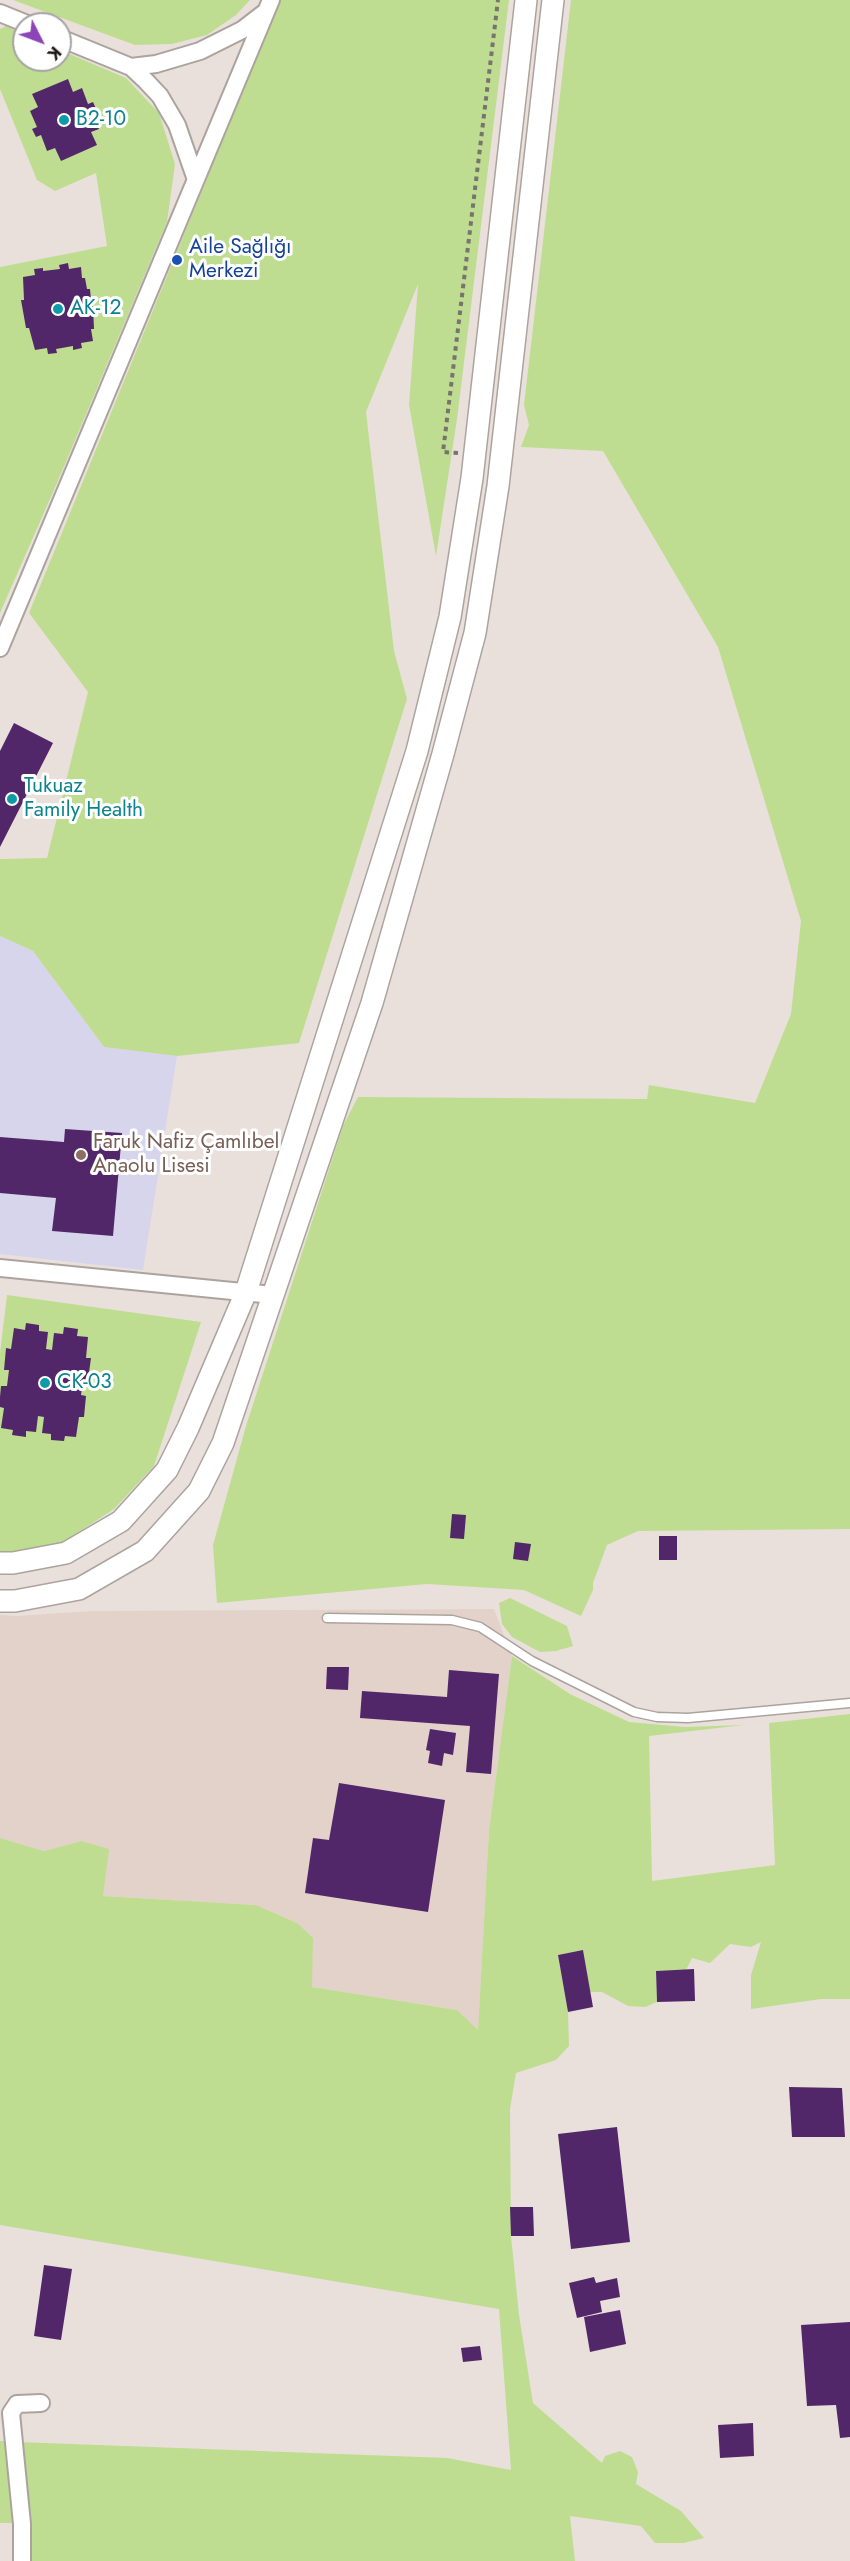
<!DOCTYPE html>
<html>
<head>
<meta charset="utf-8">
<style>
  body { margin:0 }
  #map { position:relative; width:850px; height:2561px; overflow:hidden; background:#e9e0db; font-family:Jost,sans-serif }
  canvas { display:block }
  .north { position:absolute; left:12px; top:12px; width:60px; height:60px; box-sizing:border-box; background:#fff; border:2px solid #a5a3a3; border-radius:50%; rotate:132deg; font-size:16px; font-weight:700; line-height:24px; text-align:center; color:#1d1918 }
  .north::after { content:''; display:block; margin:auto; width:21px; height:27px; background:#8b45b8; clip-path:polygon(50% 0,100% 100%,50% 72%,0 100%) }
</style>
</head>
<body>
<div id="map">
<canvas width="850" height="2561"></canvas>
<div class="north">K</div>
</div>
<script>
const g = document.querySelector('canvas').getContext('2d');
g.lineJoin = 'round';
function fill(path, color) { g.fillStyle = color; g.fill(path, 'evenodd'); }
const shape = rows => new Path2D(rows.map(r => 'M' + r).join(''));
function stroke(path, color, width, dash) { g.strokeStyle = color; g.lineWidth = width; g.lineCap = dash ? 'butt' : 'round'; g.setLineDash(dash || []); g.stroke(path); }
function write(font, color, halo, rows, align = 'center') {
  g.font = font + ' Jost,sans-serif'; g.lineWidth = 6; g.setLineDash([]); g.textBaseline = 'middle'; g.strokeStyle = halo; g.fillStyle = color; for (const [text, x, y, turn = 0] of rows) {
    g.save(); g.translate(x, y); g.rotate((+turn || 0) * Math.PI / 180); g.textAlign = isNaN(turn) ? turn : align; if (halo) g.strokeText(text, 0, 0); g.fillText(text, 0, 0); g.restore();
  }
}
const built = shape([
  [494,1609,512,1656,489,1830,478,2031,457,2010,312,1987,297,1923,256,1905,103,1896,81,1841,44,1851,0,1838,0,1615,16,1616,94,1611]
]);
const education = shape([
  [0,936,33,951,104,1047,177,1056,143,1270,0,1254]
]);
const green = shape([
  [13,0,250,0,236,15,207,35,172,44,135,45],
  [280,0,509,0,457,419,436,556,409,405,418,284,366,412,394,651,407,699,299,1043,177,1056,104,1047,33,951,0,936,0,859,47,858,88,692,29,613],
  [571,0,850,0,850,1529,638,1531,607,1545,593,1583,593,1590,581,1616,524,1590,427,1584,217,1603,213,1545,246,1426,343,1126,358,1097,647,1099,649,1085,755,1103,791,1014,801,921,718,647,603,451,521,447,529,425,524,405],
  [6,26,24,34,24,60,60,60,60,50,126,78,159,113,175,164,167,222,57,483,0,613,0,267,107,246,96,173,55,191,37,180,0,89,0,29],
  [7,1295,201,1322,154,1466,114,1509,59,1545,8,1555,0,1554,0,1353],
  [510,1598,567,1626,573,1646,556,1651,540,1652,512,1637,502,1624,499,1603],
  [512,1656,570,1694,629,1722,685,1727,744,1725,649,1736,652,1881,775,1865,769,1723,850,1714,850,1999,821,1999,751,2009,751,1975,761,1942,751,1947,730,1944,710,1963,692,1958,686,1970,656,1971,657,2002,645,2007,628,2006,602,1992,590,1992,583,1950,558,1955,568,2012,569,2046,556,2060,516,2073,510,2109,511,2236,519,2315,533,2403,602,2463,605,2456,620,2451,632,2457,638,2472,636,2484,681,2511,704,2538,684,2543,655,2543,641,2526,570,2516,575,2561,29,2561,30,2517,18,2442,447,2458,511,2470,499,2309,0,2225,0,1838,44,1851,81,1841,109,1849,103,1896,256,1905,297,1923,313,1938,312,1987,457,2010,478,2030,489,1830],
  [0,2441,6,2441,13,2523,0,2523]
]);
const building = shape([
  [68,79,73,92,82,88,88,104,93,102,97,111,92,113,99,129,91,132,97,145,61,161,55,148,47,151,41,135,36,137,32,129,37,127,30,111,38,107,32,94],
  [68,263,69,269,81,267,82,278,85,278,87,289,90,289,91,300,86,300,87,307,93,306,94,329,91,329,93,341,81,343,82,348,73,350,73,346,56,349,57,353,48,354,47,348,35,350,29,328,26,328,21,300,24,300,23,277,35,275,34,269,43,268,43,271,60,269,59,265],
  [14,723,53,743,0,847,0,751],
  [65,1129,122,1133,113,1236,52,1231,56,1198,0,1193,0,1137,64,1142],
  [26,1323,39,1325,39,1331,48,1332,46,1349,52,1350,54,1333,63,1334,64,1327,78,1329,77,1336,88,1337,86,1358,91,1358,88,1380,83,1379,81,1395,86,1396,84,1417,79,1417,76,1437,65,1436,64,1441,51,1440,51,1434,42,1433,44,1417,38,1416,36,1432,26,1431,26,1437,12,1435,13,1430,1,1428,4,1408,0,1407,0,1397,1,1386,7,1386,9,1370,4,1370,6,1348,11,1349,14,1328,25,1330],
  [452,1514,466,1515,464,1539,450,1538],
  [659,1536,677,1536,677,1560,659,1560],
  [515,1542,531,1544,528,1561,513,1559],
  [327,1667,349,1667,348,1690,326,1689],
  [449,1670,499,1674,491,1774,466,1772,470,1726,360,1718,362,1691,447,1697],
  [430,1729,456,1733,453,1755,444,1753,442,1766,428,1763,430,1751,426,1750],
  [339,1783,445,1800,428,1912,305,1893,313,1838,329,1840],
  [583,1950,593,2007,568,2012,558,1955],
  [694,1969,695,2001,657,2002,656,1971],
  [789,2087,842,2088,845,2137,792,2137],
  [617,2127,630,2242,571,2249,558,2134],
  [510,2207,533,2207,534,2236,511,2236],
  [44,2265,72,2269,61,2340,34,2336],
  [594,2277,596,2283,617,2278,620,2297,600,2301,602,2312,577,2318,569,2283],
  [620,2310,626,2344,590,2352,584,2317],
  [850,2322,850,2437,840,2438,836,2405,807,2406,801,2325],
  [480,2346,482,2360,463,2362,461,2348],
  [753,2423,754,2456,720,2458,718,2425]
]);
const path = shape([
  [458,453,443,452,498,0]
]);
const service = shape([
  [327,1618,452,1620,480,1627,532,1661,634,1712,657,1717,688,1718,850,1703]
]);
const minor = shape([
  [0,13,27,24],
  [60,38,131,67,146,81,160,96,177,125,195,177],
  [131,67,156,64,200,51,242,30,264,13],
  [0,648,271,0],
  [0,1268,273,1295],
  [22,2561,22,2524,11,2413,17,2404,41,2403]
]);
const tertiary = shape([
  [0,1563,13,1563,66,1553,121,1521,167,1470,188,1428,246,1292,417,751,450,617,472,478,526,0],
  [0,1601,15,1601,79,1589,145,1551,199,1491,223,1443,372,1003,443,754,475,633,498,486,553,0]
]);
const markers = [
  [64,120,6,"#0f9aa8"],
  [177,260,6,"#1a4fb4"],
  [58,309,6,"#0f9aa8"],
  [12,799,6,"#0f9aa8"],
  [81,1155,6,"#8d6e63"],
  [45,1383,6,"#0f9aa8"]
];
const cultureNames = [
  ["B2-10",76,120],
  ["AK-12",70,309],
  ["Tukuaz",24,787],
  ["Family Health",24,811],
  ["CK-03",57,1383]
];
const transitNames = [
  ["Aile Sağlığı",189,248],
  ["Merkezi",189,272]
];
const educationNames = [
  ["Faruk Nafiz Çamlıbel",93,1143],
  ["Anaolu Lisesi",93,1167]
];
fill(built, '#e2d2c9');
fill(education, '#d7d5eb');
fill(green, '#bfdd90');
fill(building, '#522769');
stroke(service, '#aca39f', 11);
stroke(minor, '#aca39f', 20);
stroke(tertiary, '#aca39f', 24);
stroke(path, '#797370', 4, [4.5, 4.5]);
stroke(service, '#fff', 8);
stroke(minor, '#fff', 16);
stroke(tertiary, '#fff', 21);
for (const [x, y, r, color] of markers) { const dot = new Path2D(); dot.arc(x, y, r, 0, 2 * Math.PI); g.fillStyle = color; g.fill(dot); stroke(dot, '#fff', 2); }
write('21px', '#0d838f', '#fff', cultureNames, 'left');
write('21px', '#164399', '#fff', transitNames, 'left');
write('21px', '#785e54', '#fff', educationNames, 'left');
</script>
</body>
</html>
